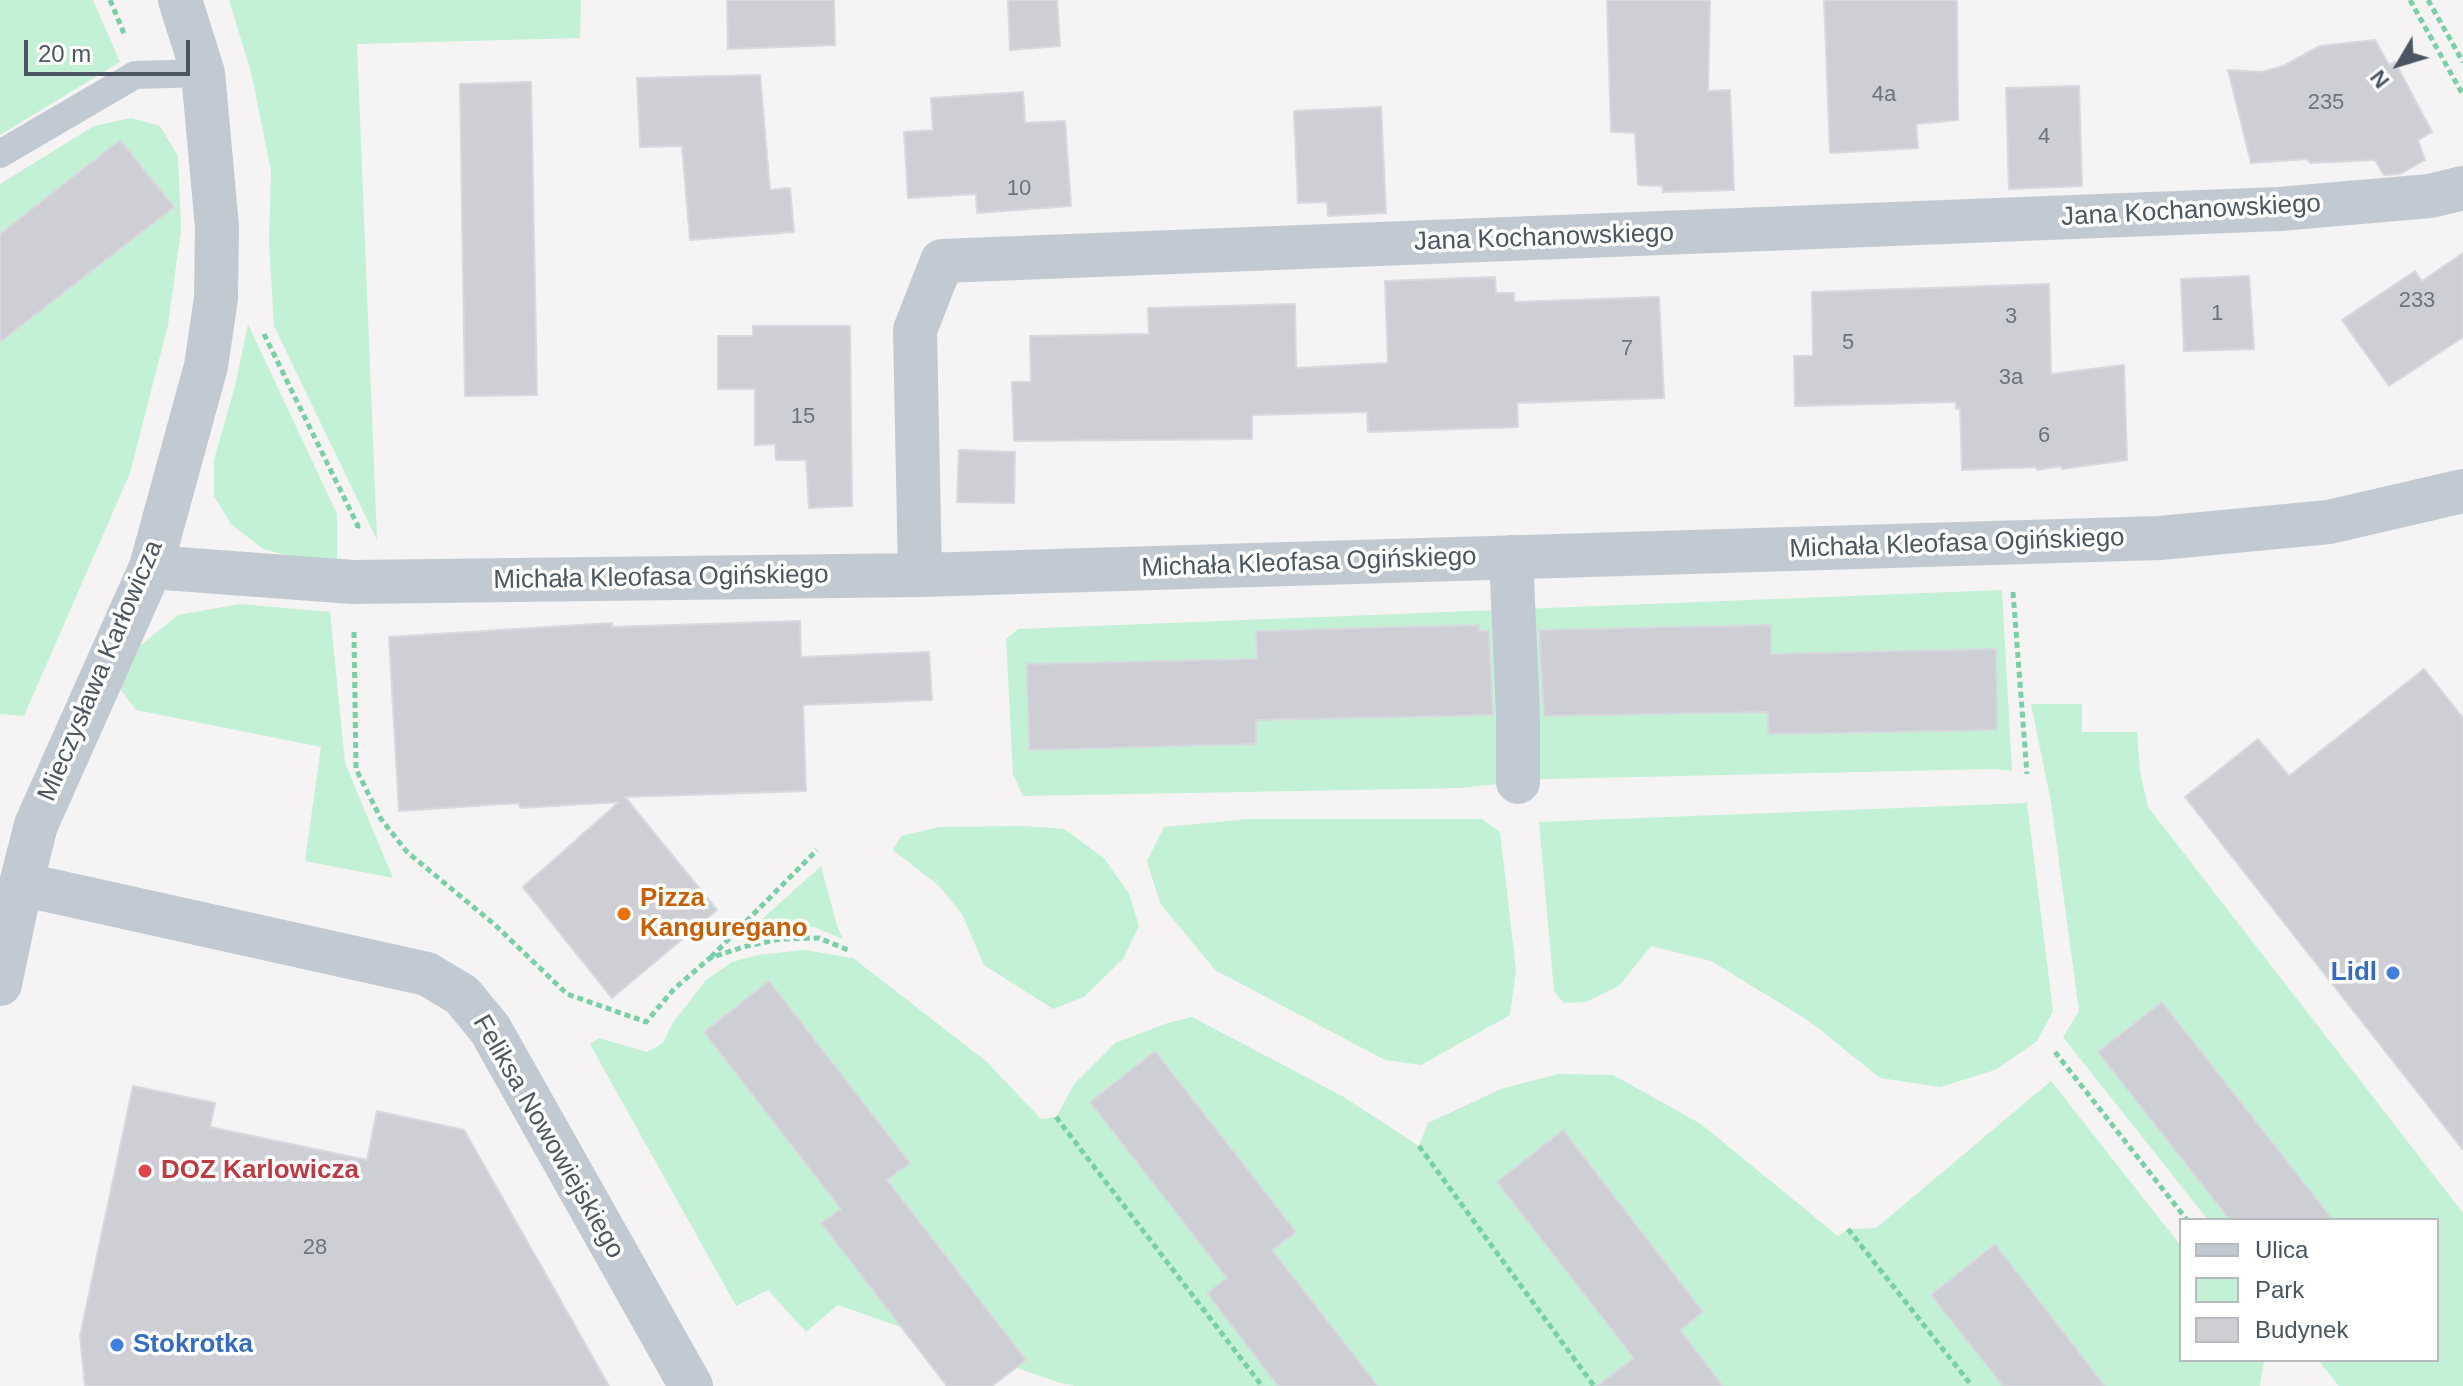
<!DOCTYPE html>
<html>
<head>
<meta charset="utf-8">
<style>
  body { margin:0 }
  #map { position:relative; width:2463px; height:1386px; overflow:hidden; background:#f5f3f3; font-family:Helvetica,sans-serif }
  canvas { display:block }
  .legend { position:absolute; left:2179px; top:1218px; width:260px; height:144px; box-sizing:border-box; background:#fff; border:2px solid #b7bbc0; margin:0; padding:10px 14px; list-style:none; font-size:24px; color:#4a5661 }
  .legend li { display:flex; align-items:center; gap:16px; height:40px }
  .legend b { width:40px; border:2px solid #b7bbc0 }
  .north { position:absolute; left:2359px; top:24px; width:80px; height:80px; -webkit-text-stroke:6px #fff; paint-order:stroke; rotate:232deg; font-size:22px; font-weight:700; line-height:32px; text-align:center; color:#4a5661 }
  .north::after { content:''; display:block; margin:auto; width:28px; height:36px; background:#4a5661; clip-path:polygon(50% 0,100% 100%,50% 72%,0 100%) }
  .scale { position:absolute; left:24px; top:40px; width:166px; height:36px; box-sizing:border-box; border:4px solid #4a5661; border-top:0; padding-left:10px; font-size:24px; line-height:28px; white-space:nowrap; color:#4a5661; -webkit-text-stroke:6px #fff; paint-order:stroke }
</style>
</head>
<body>
<div id="map">
<canvas width="2463" height="1386"></canvas>
<ul class="legend">
<li><b style="height:10px;background:#c1cad2"></b>Ulica</li>
<li><b style="height:22px;background:#c3f1d5"></b>Park</li>
<li><b style="height:22px;background:#cdcfd5"></b>Budynek</li>
</ul>
<div class="north">N</div>
<div class="scale">20 m</div>
</div>
<script>
const g = document.querySelector('canvas').getContext('2d');
g.lineJoin = 'round';
function fill(path, color) { g.fillStyle = color; g.fill(path, 'evenodd'); }
const shape = rows => new Path2D(rows.map(r => 'M' + r).join(''));
function stroke(path, color, width, dash) { g.strokeStyle = color; g.lineWidth = width; g.lineCap = dash ? 'butt' : 'round'; g.setLineDash(dash || []); g.stroke(path); }
function write(font, color, halo, rows, align = 'center') {
  g.font = font + ' Helvetica,sans-serif'; g.lineWidth = 7; g.setLineDash([]); g.textBaseline = 'middle'; g.strokeStyle = halo; g.fillStyle = color; for (const [text, x, y, turn = 0] of rows) {
    g.save(); g.translate(x, y); g.rotate((+turn || 0) * Math.PI / 180); g.textAlign = isNaN(turn) ? turn : align; if (halo) g.strokeText(text, 0, 0); g.fillText(text, 0, 0); g.restore();
  }
}
const green = shape([
  [0,0,93,0,120,62,0,135],
  [229,0,581,0,580,38,357,44,377,540,274,326,269,242,271,171,251,72],
  [131,118,160,126,178,156,181,230,168,325,130,473,24,716,0,714,0,184,94,126],
  [248,324,337,514,337,559,297,558,263,549,231,524,214,496,214,460,235,386],
  [2002,590,2012,771,1994,769,1546,779,1460,788,1023,796,1013,774,1006,639,1018,629],
  [240,604,330,612,345,763,393,878,305,861,321,747,136,710,120,689,136,649,178,615],
  [2031,704,2082,704,2082,732,2137,732,2140,772,2148,807,2463,1213,2463,1386,2339,1386,2318,1360,2437,1360,2437,1220,2208,1220,2063,1037,2079,1011,2051,802],
  [2027,803,2053,1011,2037,1041,1995,1070,1940,1087,1880,1078,1809,1021,1711,961,1651,946,1619,986,1586,1002,1564,1003,1554,991,1539,822],
  [1250,819,1482,819,1500,832,1516,970,1510,1015,1421,1065,1385,1060,1215,970,1160,903,1147,861,1164,827],
  [1023,826,1064,829,1104,858,1129,894,1139,926,1123,959,1084,997,1053,1009,984,965,962,914,939,886,893,850,901,836,939,827],
  [821,866,837,926,843,939,814,927,782,928,741,938],
  [804,950,853,958,987,1062,1041,1119,1056,1117,1075,1083,1115,1043,1168,1023,1192,1017,1342,1096,1419,1146,1428,1123,1501,1089,1558,1074,1613,1075,1701,1124,1838,1236,1848,1229,1876,1228,2051,1081,2181,1246,2181,1360,2264,1360,2260,1386,1075,1386,1057,1382,838,1305,806,1332,768,1290,736,1306,590,1044,599,1038,647,1052,663,1043,672,1024,706,980,732,962,758,955]
]);
const building = shape([
  [727,0,834,0,835,45,728,49,727,0],
  [1008,0,1057,0,1060,46,1010,50,1008,0],
  [1607,0,1710,0,1708,91,1730,90,1734,190,1663,192,1662,186,1638,185,1635,133,1611,132,1607,0],
  [1824,0,1957,0,1958,120,1916,124,1918,148,1830,153,1824,0],
  [2375,40,2389,65,2395,62,2432,132,2418,140,2425,160,2400,174,2384,175,2375,160,2310,163,2307,159,2251,163,2228,70,2262,72,2283,66,2320,46,2375,40],
  [760,75,770,190,790,188,794,232,690,240,682,146,640,147,637,78,760,75],
  [531,82,537,395,465,396,460,84,531,82],
  [2079,86,2082,186,2009,189,2006,88,2079,86],
  [1023,92,1025,123,1065,121,1071,206,977,213,976,194,908,198,904,132,933,130,931,98,1023,92],
  [1381,107,1386,213,1328,216,1327,202,1298,203,1294,111,1381,107],
  [120,140,174,207,0,342,0,234,120,140],
  [2463,253,2463,337,2389,386,2342,320,2415,271,2422,281,2463,253],
  [2249,276,2254,349,2184,351,2181,279,2249,276],
  [1495,277,1496,293,1514,293,1514,302,1659,297,1664,398,1517,403,1518,427,1368,432,1367,412,1252,415,1252,439,1014,441,1012,382,1031,382,1030,336,1149,334,1148,308,1295,304,1296,368,1388,363,1385,281,1495,277],
  [2049,284,2051,374,2124,365,2127,460,2062,469,2061,466,2037,470,2036,467,1962,470,1960,408,1956,409,1956,402,1795,406,1794,356,1813,356,1812,292,2049,284],
  [753,326,850,326,852,506,809,508,806,460,776,460,775,444,755,445,755,389,718,389,718,336,753,336,753,326],
  [959,450,1015,452,1014,503,957,502,959,450],
  [800,621,801,657,929,652,932,700,803,705,806,791,625,797,717,910,612,998,523,887,619,802,520,808,519,803,399,811,389,637,612,623,612,627,800,621],
  [1479,625,1479,631,1489,631,1493,715,1256,720,1256,744,1029,750,1027,664,1257,659,1256,631,1479,625],
  [1771,625,1771,654,1996,649,1997,730,1768,734,1768,712,1544,716,1539,630,1771,625],
  [2424,669,2463,718,2463,1150,2185,797,2258,739,2289,776,2424,669],
  [769,981,910,1163,887,1180,1026,1360,992,1386,947,1386,821,1223,841,1209,704,1032,769,981],
  [2162,1002,2333,1220,2230,1220,2098,1052,2162,1002],
  [1155,1051,1296,1232,1272,1250,1378,1386,1278,1386,1207,1293,1227,1278,1090,1102,1155,1051],
  [133,1086,215,1103,210,1127,367,1160,377,1111,464,1130,609,1386,85,1386,80,1336,133,1086],
  [1563,1130,1703,1312,1680,1330,1723,1386,1597,1386,1634,1358,1497,1182,1563,1130],
  [1995,1244,2105,1386,2003,1386,1931,1295,1995,1244]
]);
const path = shape([
  [110,0,125,36],
  [2410,0,2463,95],
  [2428,0,2463,62],
  [264,334,358,526,357,531],
  [2013,592,2027,774],
  [354,632,356,769,381,819,407,852,494,924,567,994,646,1022,674,989,710,958,743,947,780,939,819,938,848,950],
  [711,957,817,850],
  [2055,1052,2187,1220],
  [1056,1117,1262,1386],
  [1419,1146,1594,1386],
  [1848,1229,1972,1386]
]);
const service = shape([
  [0,154,135,75,203,73]
]);
const pedestrian = shape([
  [1511,557,1518,713,1518,782]
]);
const minor = shape([
  [151,567,353,582,920,575,2160,538,2329,522,2463,491],
  [920,575,915,330,942,261,2279,209,2430,196,2463,188],
  [21,884,427,974,462,995,490,1029,691,1386],
  [0,984,21,884,36,825,151,567,206,366,216,298,217,227,203,73,180,0]
]);
const markers = [
  [624,914,8,"#e8710a"],
  [2393,973,8,"#3f7fe0"],
  [145,1171,8,"#e0444e"],
  [117,1345,8,"#3f7fe0"]
];
const numberNames = [
  ["4a",1884,95],
  ["235",2326,103],
  ["4",2044,137],
  ["10",1019,189],
  ["233",2417,301],
  ["1",2217,314],
  ["3",2011,317],
  ["5",1848,343],
  ["7",1627,349],
  ["3a",2011,378],
  ["15",803,417],
  ["6",2044,436],
  ["28",315,1248]
];
const streetNames = [
  ["Jana Kochanowskiego",2191,211,-3],
  ["Jana Kochanowskiego",1544,238,-2],
  ["Michała Kleofasa Ogińskiego",1957,544,-2],
  ["Michała Kleofasa Ogińskiego",1309,563,-2],
  ["Michała Kleofasa Ogińskiego",661,578,-1],
  ["Mieczysława Karłowicza",101,671,-67],
  ["Feliksa Nowowiejskiego",548,1137,60]
];
const foodNames = [
  ["Pizza",640,899],
  ["Kanguregano",640,929]
];
const shopNames = [
  ["Lidl",2377,973],
  ["Stokrotka",133,1345,"left"]
];
const healthNames = [
  ["DOZ Karlowicza",161,1171]
];
fill(green, '#c3f1d5');
fill(building, '#cdcfd5');
stroke(building, '#d7d9de', 2);
stroke(path, '#7ad0a6', 5, [6, 4]);
stroke(service, '#c1cad2', 28);
stroke(pedestrian, '#c1cad2', 44);
stroke(minor, '#c1cad2', 44);
for (const [x, y, r, color] of markers) { const dot = new Path2D(); dot.arc(x, y, r, 0, 2 * Math.PI); g.fillStyle = color; g.fill(dot); stroke(dot, '#fff', 3); }
write('22px', '#6b747e', null, numberNames);
write('26px', '#4a5661', '#fff', streetNames);
write('bold 26px', '#c56008', '#fff', foodNames, 'left');
write('bold 26px', '#366cbe', '#fff', shopNames, 'right');
write('bold 26px', '#be3a42', '#fff', healthNames, 'left');
</script>
</body>
</html>
